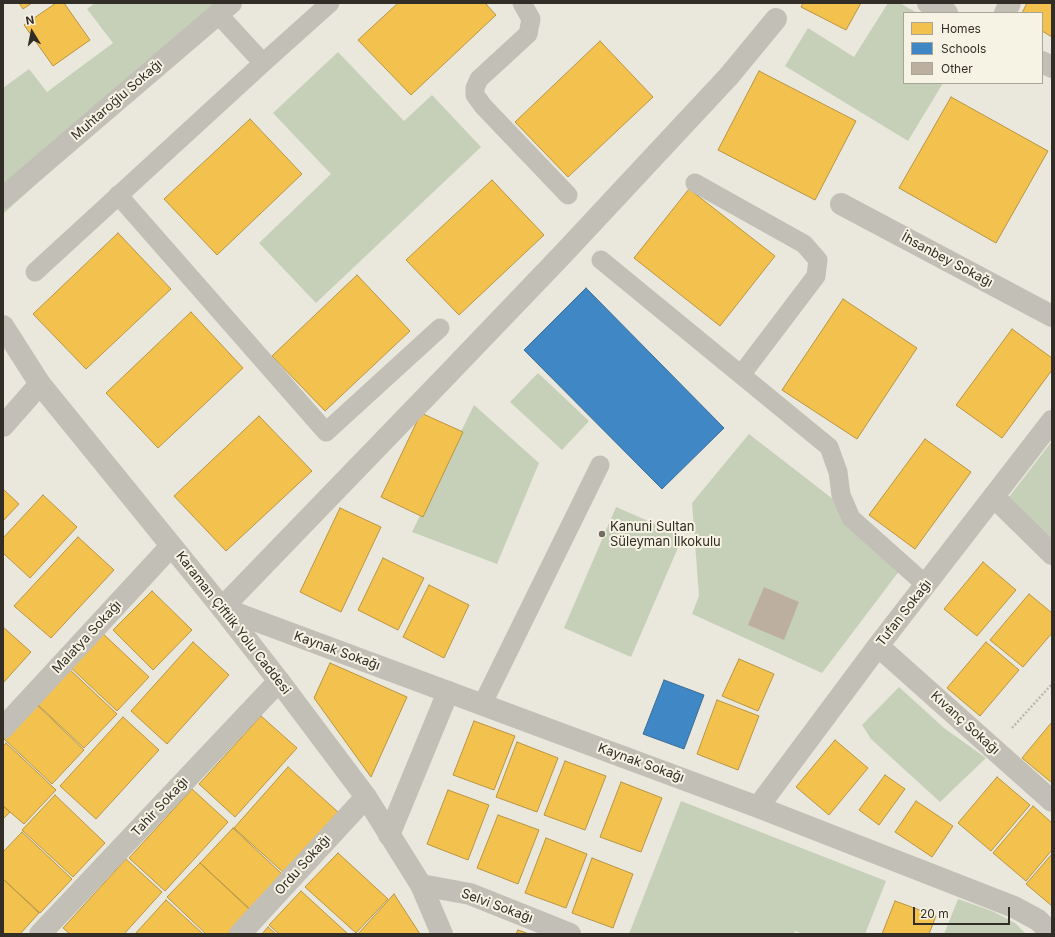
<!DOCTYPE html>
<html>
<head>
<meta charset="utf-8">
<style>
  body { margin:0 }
  #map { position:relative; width:1055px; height:937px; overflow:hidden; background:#eae7dd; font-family:Inter,sans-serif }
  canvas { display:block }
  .frame { position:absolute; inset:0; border:4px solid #322d26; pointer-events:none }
  .legend { position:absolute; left:903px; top:12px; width:140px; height:72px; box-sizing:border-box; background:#f7f3e4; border:1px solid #a8a498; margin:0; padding:5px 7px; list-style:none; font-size:12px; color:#322d26 }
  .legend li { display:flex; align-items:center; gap:8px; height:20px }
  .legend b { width:20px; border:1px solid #a8a498 }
  .north { position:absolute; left:12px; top:12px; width:40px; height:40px; -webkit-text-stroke:3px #f7f3e4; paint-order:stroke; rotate:350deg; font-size:11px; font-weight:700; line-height:16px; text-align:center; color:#322d26 }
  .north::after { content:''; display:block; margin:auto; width:14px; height:18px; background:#322d26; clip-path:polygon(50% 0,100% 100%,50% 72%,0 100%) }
  .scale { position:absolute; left:913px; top:907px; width:97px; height:18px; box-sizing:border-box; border:2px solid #322d26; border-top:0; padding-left:5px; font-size:12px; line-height:14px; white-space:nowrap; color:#322d26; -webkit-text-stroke:3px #f7f3e4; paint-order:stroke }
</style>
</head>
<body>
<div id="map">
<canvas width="1055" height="937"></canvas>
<div class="frame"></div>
<ul class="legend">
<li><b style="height:11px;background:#f2c14e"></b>Homes</li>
<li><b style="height:11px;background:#3f88c5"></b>Schools</li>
<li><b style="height:11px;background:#bdafa0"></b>Other</li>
</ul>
<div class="north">N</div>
<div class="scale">20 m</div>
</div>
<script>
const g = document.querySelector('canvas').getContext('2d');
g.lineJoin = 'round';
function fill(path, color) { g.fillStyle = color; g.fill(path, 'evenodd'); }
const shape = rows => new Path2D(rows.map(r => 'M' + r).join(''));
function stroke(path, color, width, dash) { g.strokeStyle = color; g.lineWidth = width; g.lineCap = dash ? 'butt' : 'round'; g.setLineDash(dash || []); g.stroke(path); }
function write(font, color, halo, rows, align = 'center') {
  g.font = font + ' Inter,sans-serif'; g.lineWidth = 4; g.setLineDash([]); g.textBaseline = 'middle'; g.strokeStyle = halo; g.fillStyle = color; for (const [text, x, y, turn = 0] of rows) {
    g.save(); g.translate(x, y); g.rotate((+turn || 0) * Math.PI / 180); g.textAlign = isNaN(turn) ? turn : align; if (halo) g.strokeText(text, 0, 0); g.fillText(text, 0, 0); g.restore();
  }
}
const green = shape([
  [95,3,238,3,3,214,3,88,29,69,47,92,113,43,87,9],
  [888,3,900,3,917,13,904,13,904,83,943,83,908,141,785,66,808,28,854,57],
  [338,52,404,121,432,95,481,147,316,303,259,243,331,174,273,113],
  [538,373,589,421,562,450,510,402],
  [474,405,539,463,497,564,412,532],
  [749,434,909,558,822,673,692,614,699,596,692,503],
  [1052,441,1052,539,1009,497],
  [616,507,683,536,631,657,564,628],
  [899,687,944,728,986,758,940,802,871,739,862,725],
  [681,801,886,881,865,934,804,934,795,931,794,934,629,934],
  [958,899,992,911,1015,923,1026,934,944,934]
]);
const homes = shape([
  [19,3,32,3,23,9,19,3],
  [56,3,64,3,90,40,53,66,24,25,56,3],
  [398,3,485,3,496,15,411,95,358,40,398,3],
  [803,3,861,3,846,30,801,7,803,3],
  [1027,3,1052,3,1052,37,1042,31,1042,13,1022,13,1027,3],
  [600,41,653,97,568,177,515,122,600,41],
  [759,71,856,121,815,200,718,150,759,71],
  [951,97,1048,151,996,243,899,188,951,97],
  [250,119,302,174,217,255,164,199,250,119],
  [492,180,544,235,459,315,406,260,492,180],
  [689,189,775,256,720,326,634,258,689,189],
  [118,233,171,289,86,369,33,314,118,233],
  [357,275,410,331,325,411,272,356,357,275],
  [843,299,917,348,857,439,782,390,843,299],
  [191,312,243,368,158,448,106,393,191,312],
  [1012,329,1052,358,1052,370,1002,438,956,405,1012,329],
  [421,413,463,432,423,517,381,497,421,413],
  [259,416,312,471,226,551,174,496,259,416],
  [925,439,971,472,915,549,869,515,925,439],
  [3,489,19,504,3,521,3,489],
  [43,495,77,527,30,578,3,553,3,538,43,495],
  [340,508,381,527,341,612,300,592,340,508],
  [78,537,114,570,51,638,14,606,78,537],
  [383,558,424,578,398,630,358,610,383,558],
  [983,562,1016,590,977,636,944,609,983,562],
  [429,585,469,605,444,658,403,637,429,585],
  [152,591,192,630,153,670,113,630,152,591],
  [1029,594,1052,613,1052,633,1023,667,990,640,1029,594],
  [3,627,31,652,3,683,3,627],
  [99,630,149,677,117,711,67,664,99,630],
  [193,642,229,675,167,744,131,711,193,642],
  [986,642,1019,670,980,716,947,688,986,642],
  [739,659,774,674,758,711,722,696,739,659],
  [330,663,407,697,371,777,314,698,330,663],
  [66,666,117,714,84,748,34,701,66,666],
  [717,700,759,716,738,770,697,754,717,700],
  [34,702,84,750,52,784,3,738,34,702],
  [261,716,297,748,235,817,199,784,261,716],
  [123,717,159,750,96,819,60,786,123,717],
  [474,721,515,736,494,790,453,775,474,721],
  [1052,722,1052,783,1022,758,1052,722],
  [835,740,868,768,829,815,796,787,835,740],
  [517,742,558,758,537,812,496,797,517,742],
  [6,743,56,790,24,824,3,806,3,747,6,743],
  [565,761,606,776,585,830,544,815,565,761],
  [288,767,338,812,284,873,234,828,288,767],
  [885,775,905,789,879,825,859,810,885,775],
  [997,777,1030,805,991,851,958,823,997,777],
  [621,782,662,798,641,852,600,837,621,782],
  [192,789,228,822,165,891,129,858,192,789],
  [448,790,489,805,468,860,427,844,448,790],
  [55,795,105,843,73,877,22,830,55,795],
  [916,801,953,826,932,857,895,832,916,801],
  [3,806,10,812,3,819,3,806],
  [1033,806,1052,823,1052,850,1026,881,993,853,1033,806],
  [498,815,539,830,518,884,477,868,498,815],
  [233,828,283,875,251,910,200,863,233,828],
  [22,832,72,879,40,913,3,879,3,852,22,832],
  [546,838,587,854,566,908,525,893,546,838],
  [338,853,388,899,356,933,305,887,338,853],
  [1052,854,1052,906,1026,884,1052,854],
  [592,858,633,874,613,928,572,913,592,858],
  [126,859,162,892,124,934,70,934,63,928,126,859],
  [200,863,250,910,228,934,206,934,167,897,200,863],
  [3,879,39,913,20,934,3,934,3,879],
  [301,891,348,934,279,934,269,925,301,891],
  [394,894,420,934,358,934,394,894],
  [166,900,203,934,135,934,166,900],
  [895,901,936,916,929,934,882,934,895,901],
  [268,927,276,934,262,934,268,927],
  [518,930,529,934,516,934,518,930]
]);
const schools = shape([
  [586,288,724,428,662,489,524,350,586,288],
  [664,680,704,695,684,749,643,734,664,680]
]);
const building = shape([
  [764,587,799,602,784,640,748,625]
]);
const path = shape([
  [1012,728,1052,684]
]);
const service = shape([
  [522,3,531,19,528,34,479,79,475,88,475,95,483,106,568,195],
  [263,63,330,3],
  [695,183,804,244,818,260,816,276,741,375],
  [118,195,326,432,440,328],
  [601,260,829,447,838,472,841,495,851,518,926,585],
  [35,272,263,63,218,14],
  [482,705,600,465]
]);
const pedestrian = shape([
  [389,835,448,692]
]);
const minor = shape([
  [928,3,947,13],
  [1005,13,1010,3],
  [776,19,729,76,562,255,448,374,222,608,758,807,1014,907,1038,920,1052,934],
  [1042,62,1052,67],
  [3,198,231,3],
  [841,204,1052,316],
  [3,426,40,384],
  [994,497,1052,554],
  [878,646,1052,801],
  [3,728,171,546],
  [758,807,878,646,1052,421],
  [421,885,470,894,570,934],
  [40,934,279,681],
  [240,934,366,797]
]);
const tertiary = shape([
  [3,326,40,384,222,608,279,681,366,797,421,885,442,934]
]);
const markers = [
  [602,534,4,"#726e66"]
];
const streetNames = [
  ["Muhtaroğlu Sokağı",117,100,-41],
  ["İhsanbey Sokağı",947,260,28],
  ["Tufan Sokağı",904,613,-52],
  ["Karaman Çiftlik Yolu Caddesi",233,623,52],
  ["Malatya Sokağı",87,637,-47],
  ["Kaynak Sokağı",337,651,20],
  ["Kıvanç Sokağı",965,723,42],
  ["Kaynak Sokağı",641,763,20],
  ["Tahir Sokağı",160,807,-47],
  ["Ordu Sokağı",303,865,-48],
  ["Selvi Sokağı",497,906,20]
];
const poiNames = [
  ["Kanuni Sultan",610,527],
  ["Süleyman İlkokulu",610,542]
];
fill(green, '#c6d0b8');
fill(homes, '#f2c14e');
stroke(homes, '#b89542', 1);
fill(schools, '#3f88c5');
stroke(schools, '#3b6d95', 1);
fill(building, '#bdafa0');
stroke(path, '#bbb7b0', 2.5, [2, 2]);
stroke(service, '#c2bfb7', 19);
stroke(pedestrian, '#c2bfb7', 22);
stroke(minor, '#c2bfb7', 22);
stroke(tertiary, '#c2bfb7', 22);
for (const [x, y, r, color] of markers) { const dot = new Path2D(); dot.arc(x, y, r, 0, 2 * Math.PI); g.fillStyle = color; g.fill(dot); stroke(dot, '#f7f3e4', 1.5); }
write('13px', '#322d26', '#f7f3e4', streetNames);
write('13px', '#322d26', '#f7f3e4', poiNames, 'left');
</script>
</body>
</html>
